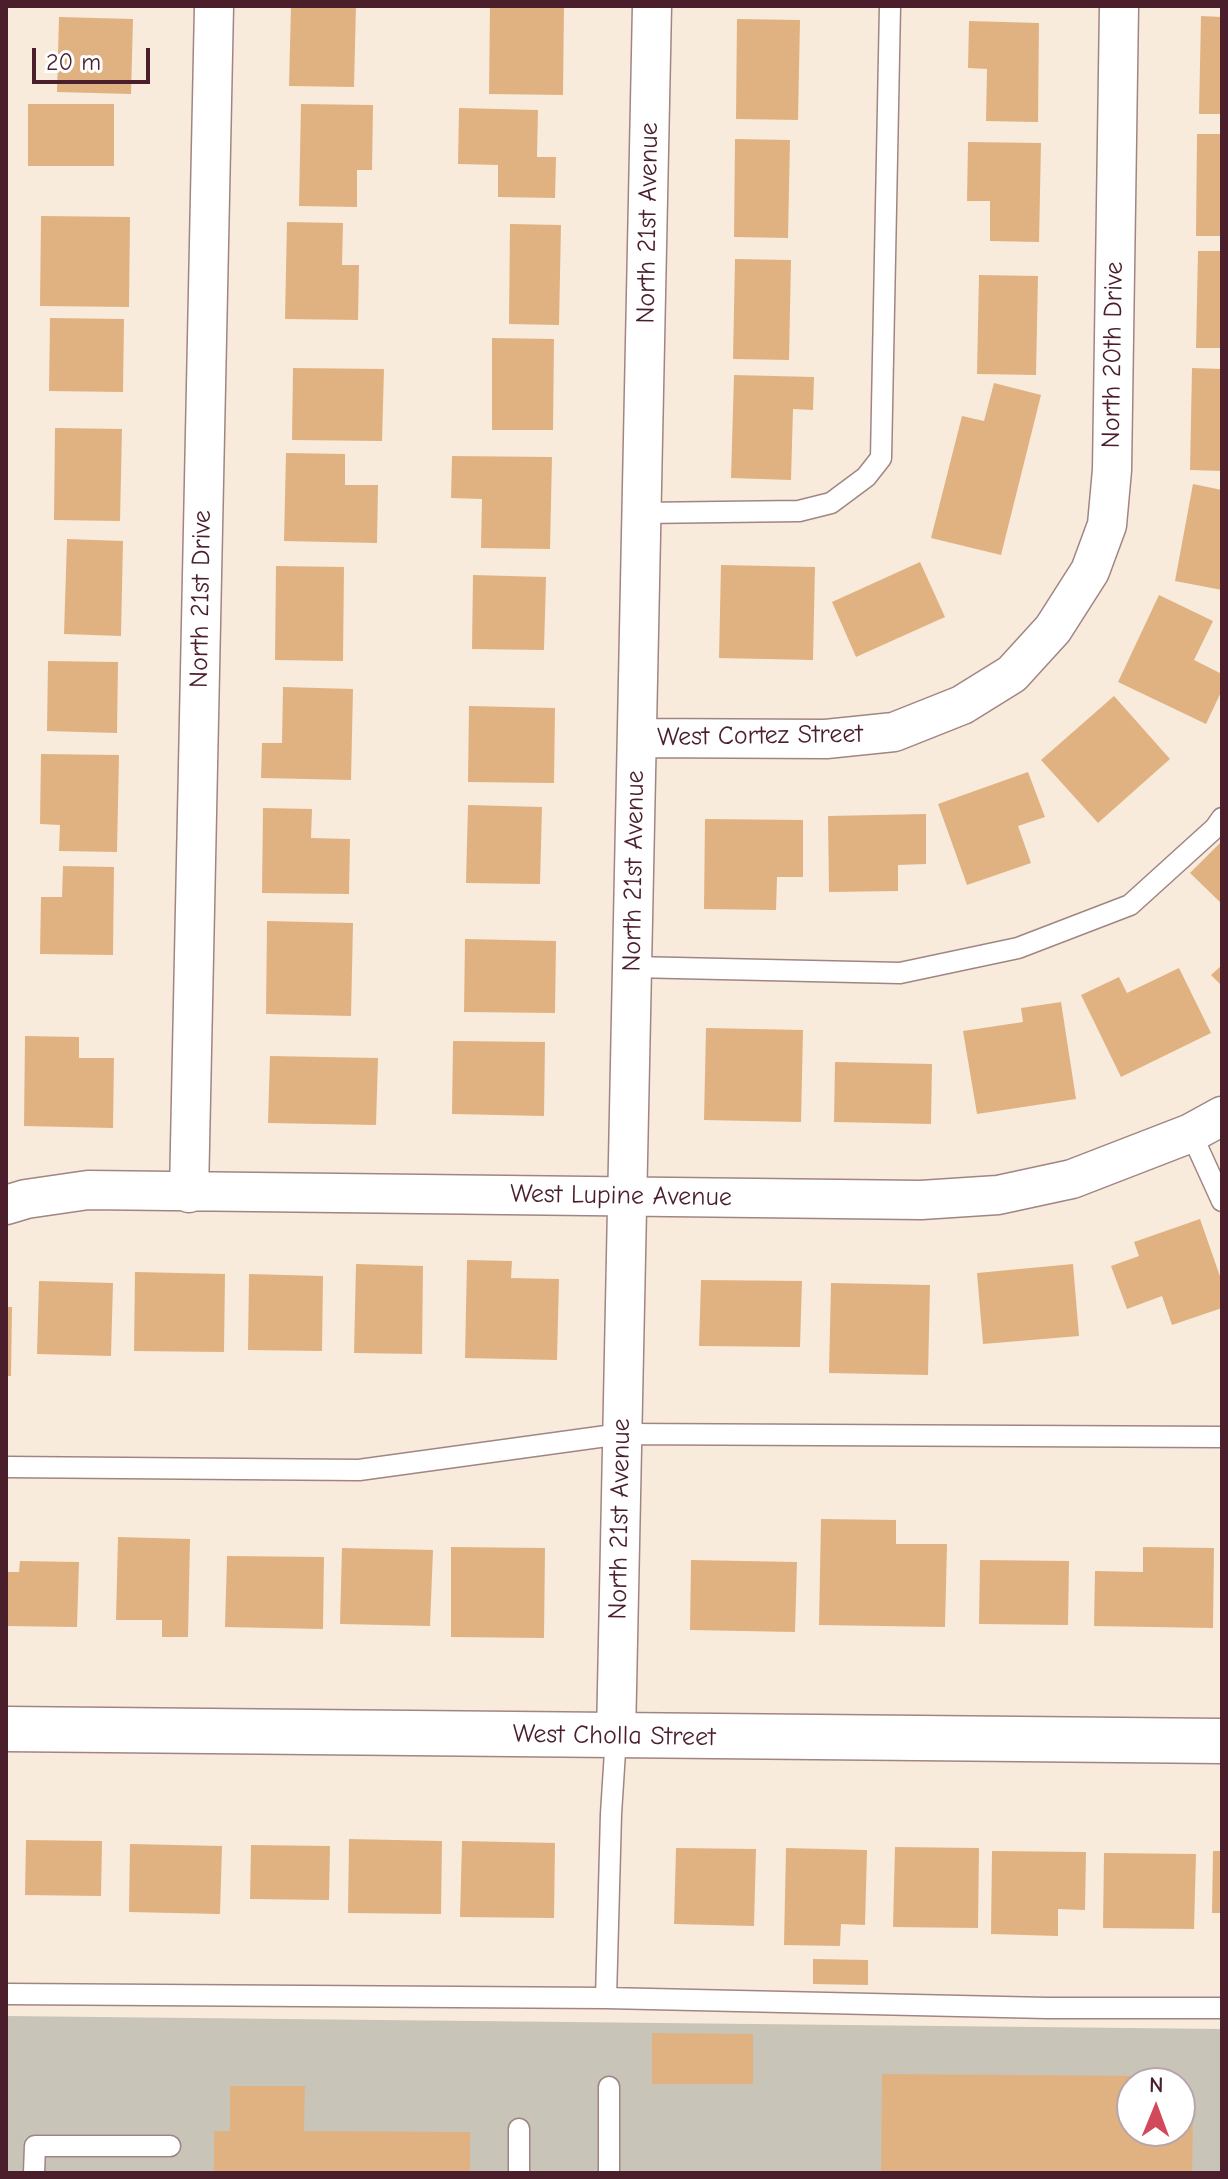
<!DOCTYPE html>
<html>
<head>
<meta charset="utf-8">
<style>
  body { margin:0 }
  #map { position:relative; width:1228px; height:2179px; overflow:hidden; background:#f8ebdb; font-family:"Comic Neue",sans-serif }
  canvas { display:block }
  .frame { position:absolute; inset:0; border:8px solid #4a1f2b; pointer-events:none }
  .north { position:absolute; left:1116px; top:2067px; width:80px; height:80px; box-sizing:border-box; background:#fff; border:2px solid #b7a5aa; border-radius:50%; rotate:1deg; font-size:22px; font-weight:700; line-height:32px; text-align:center; color:#4a1f2b }
  .north::after { content:''; display:block; margin:auto; width:28px; height:36px; background:#d1495b; clip-path:polygon(50% 0,100% 100%,50% 72%,0 100%) }
  .scale { position:absolute; left:32px; top:48px; width:118px; height:36px; box-sizing:border-box; border:4px solid #4a1f2b; border-top:0; padding-left:10px; font-size:24px; line-height:28px; white-space:nowrap; color:#4a1f2b; -webkit-text-stroke:6px #fff; paint-order:stroke }
</style>
</head>
<body>
<div id="map">
<canvas width="1228" height="2179"></canvas>
<div class="frame"></div>
<div class="north">N</div>
<div class="scale">20 m</div>
</div>
<script>
const g = document.querySelector('canvas').getContext('2d');
g.lineJoin = 'round';
function fill(path, color) { g.fillStyle = color; g.fill(path, 'evenodd'); }
const shape = rows => new Path2D(rows.map(r => 'M' + r).join(''));
function stroke(path, color, width, dash) { g.strokeStyle = color; g.lineWidth = width; g.lineCap = dash ? 'butt' : 'round'; g.setLineDash(dash || []); g.stroke(path); }
function write(font, color, halo, rows, align = 'center') {
  g.font = font + ' "Comic Neue",sans-serif'; g.lineWidth = 7; g.setLineDash([]); g.textBaseline = 'middle'; g.strokeStyle = halo; g.fillStyle = color; for (const [text, x, y, turn = 0] of rows) {
    g.save(); g.translate(x, y); g.rotate((+turn || 0) * Math.PI / 180); g.textAlign = isNaN(turn) ? turn : align; if (halo) g.strokeText(text, 0, 0); g.fillText(text, 0, 0); g.restore();
  }
}
const industrial = shape([
  [6,2016,1222,2029,1222,2173,6,2173],
  [1132,2083,1180,2083,1180,2131,1132,2131]
]);
const building = shape([
  [291,6,356,6,354,87,289,86],
  [490,6,564,6,563,95,489,94],
  [1201,16,1222,17,1222,114,1199,114],
  [59,17,133,19,131,94,57,92],
  [737,19,800,20,798,120,736,119],
  [969,21,1039,23,1038,122,986,121,987,69,968,68],
  [28,104,114,104,114,166,28,166],
  [301,104,373,105,372,170,357,170,357,207,299,206],
  [459,108,538,110,537,157,556,157,555,198,498,197,498,165,458,164],
  [1197,134,1222,134,1222,236,1196,236],
  [735,139,790,140,788,238,734,237],
  [968,142,1041,143,1039,242,990,241,990,201,967,201],
  [41,216,130,217,129,307,40,306],
  [287,222,343,223,342,265,359,265,358,320,285,319],
  [510,224,561,225,559,325,509,324],
  [1198,251,1222,251,1222,348,1196,348],
  [735,259,791,260,789,360,733,359],
  [979,275,1038,276,1036,375,977,374],
  [50,318,124,319,123,392,49,391],
  [492,338,554,339,553,430,492,430],
  [293,368,384,369,382,441,292,440],
  [1192,368,1222,369,1222,471,1190,470],
  [734,375,814,377,813,410,793,409,791,480,731,478],
  [994,383,1041,395,1001,555,931,538,962,416,984,421],
  [55,428,122,429,120,521,54,520],
  [286,453,345,454,345,485,378,485,377,543,284,541],
  [452,456,552,457,550,549,481,548,482,499,451,498],
  [1193,484,1222,490,1222,590,1175,581],
  [67,539,123,541,121,636,64,634],
  [920,562,945,617,856,657,832,602],
  [721,565,815,567,813,660,719,658],
  [276,566,344,567,343,661,275,660],
  [473,575,546,577,544,650,472,649],
  [1159,595,1213,621,1194,660,1222,674,1222,690,1206,724,1118,682],
  [48,661,118,662,117,733,47,731],
  [283,687,353,689,351,780,261,778,262,743,282,743],
  [1114,696,1170,759,1098,823,1041,760],
  [469,706,555,708,554,783,468,782],
  [41,754,119,755,117,852,59,851,60,825,40,824],
  [1028,772,1045,817,1018,826,1031,863,967,885,938,804],
  [468,805,542,807,540,884,466,883],
  [263,808,312,809,311,838,350,839,349,894,262,893],
  [926,814,926,864,898,865,898,891,829,892,828,816],
  [705,819,803,820,803,877,777,877,776,910,704,909],
  [1222,841,1222,904,1190,873],
  [63,866,114,867,113,955,40,954,41,897,62,897],
  [267,921,353,923,351,1016,266,1014],
  [465,939,556,941,555,1013,464,1012],
  [1222,965,1222,986,1211,975],
  [1179,968,1211,1033,1121,1077,1081,995,1119,977,1127,993],
  [1061,1002,1076,1099,977,1114,963,1031,1023,1022,1021,1008],
  [706,1028,803,1030,801,1122,704,1120],
  [25,1036,79,1037,79,1058,114,1058,113,1128,24,1126],
  [453,1041,545,1042,544,1116,452,1114],
  [270,1056,378,1058,376,1125,268,1123],
  [835,1062,932,1064,931,1124,834,1122],
  [1200,1219,1222,1282,1222,1308,1172,1325,1162,1296,1127,1309,1111,1266,1139,1256,1134,1242],
  [467,1260,512,1261,511,1278,559,1279,557,1360,465,1358],
  [356,1264,423,1266,422,1354,354,1353],
  [1073,1264,1079,1336,983,1344,977,1273],
  [135,1272,225,1274,224,1352,134,1351],
  [249,1274,323,1276,322,1351,248,1350],
  [701,1280,802,1281,800,1347,699,1346],
  [39,1281,113,1283,111,1356,37,1354],
  [831,1283,930,1285,928,1375,829,1373],
  [6,1307,12,1307,11,1376,6,1376],
  [821,1519,896,1520,896,1544,947,1544,945,1627,819,1625],
  [118,1537,190,1539,188,1637,162,1637,162,1620,116,1620],
  [451,1547,545,1548,544,1638,451,1637],
  [1143,1547,1214,1548,1213,1628,1094,1626,1095,1571,1143,1572],
  [342,1548,433,1550,430,1626,340,1624],
  [227,1556,324,1557,323,1629,225,1627],
  [691,1560,797,1562,795,1632,690,1630],
  [980,1560,1069,1561,1068,1625,979,1624],
  [20,1561,79,1562,77,1627,6,1626,6,1572,19,1572],
  [349,1839,442,1841,441,1914,348,1913],
  [26,1840,102,1841,101,1896,25,1895],
  [462,1841,555,1843,554,1918,460,1917],
  [130,1844,222,1846,220,1914,129,1912],
  [251,1845,330,1846,329,1900,250,1899],
  [895,1847,979,1848,978,1928,893,1927],
  [676,1848,756,1849,754,1926,674,1924],
  [786,1848,867,1850,865,1925,841,1924,840,1946,784,1945],
  [992,1851,1086,1852,1085,1910,1058,1909,1058,1936,991,1934],
  [1213,1851,1222,1851,1222,1913,1212,1913],
  [1104,1853,1196,1854,1194,1929,1103,1928],
  [813,1959,868,1960,868,1985,813,1984],
  [652,2033,753,2034,753,2084,652,2084],
  [882,2074,1155,2076,1155,2083,1132,2083,1132,2131,1180,2131,1180,2115,1193,2115,1192,2173,881,2173],
  [230,2086,305,2086,304,2131,470,2132,470,2173,214,2173,214,2131,230,2131]
]);
const service = shape([
  [642,513,799,511,831,503,866,477,881,458,890,6],
  [632,967,900,973,1018,948,1130,905,1215,828,1222,818],
  [1191,1133,1222,1201],
  [6,1467,359,1470,621,1434,1222,1437],
  [6,1994,606,1998,1047,2008,1222,2008],
  [606,1998,611,1814,616,1736],
  [609,2087,609,2173],
  [34,2173,35,2146,170,2146],
  [519,2173,519,2129]
]);
const minor = shape([
  [637,738,826,739,894,732,962,705,1012,674,1053,629,1090,571,1107,525,1112,470,1119,6],
  [189,1193,214,6],
  [6,1205,26,1199,88,1190,921,1200,998,1195,1072,1179,1191,1133,1222,1116],
  [616,1736,652,6]
]);
const tertiary = shape([
  [6,1729,1222,1741]
]);
const streetNames = [
  ["North 21st Avenue",648,223,-89],
  ["North 20th Drive",1113,355,-89],
  ["North 21st Drive",201,599,-89],
  ["West Cortez Street",760,736,-1],
  ["North 21st Avenue",634,871,-89],
  ["West Lupine Avenue",621,1196,1],
  ["North 21st Avenue",620,1519,-89],
  ["West Cholla Street",614,1736,1]
];
fill(industrial, '#c8c4b8');
fill(building, '#e1b281');
stroke(service, '#a18583', 23);
stroke(minor, '#a18583', 41);
stroke(tertiary, '#a18583', 47);
stroke(service, '#fff', 20);
stroke(minor, '#fff', 38);
stroke(tertiary, '#fff', 44);
write('26px', '#4a1f2b', '#fff', streetNames);
</script>
</body>
</html>
